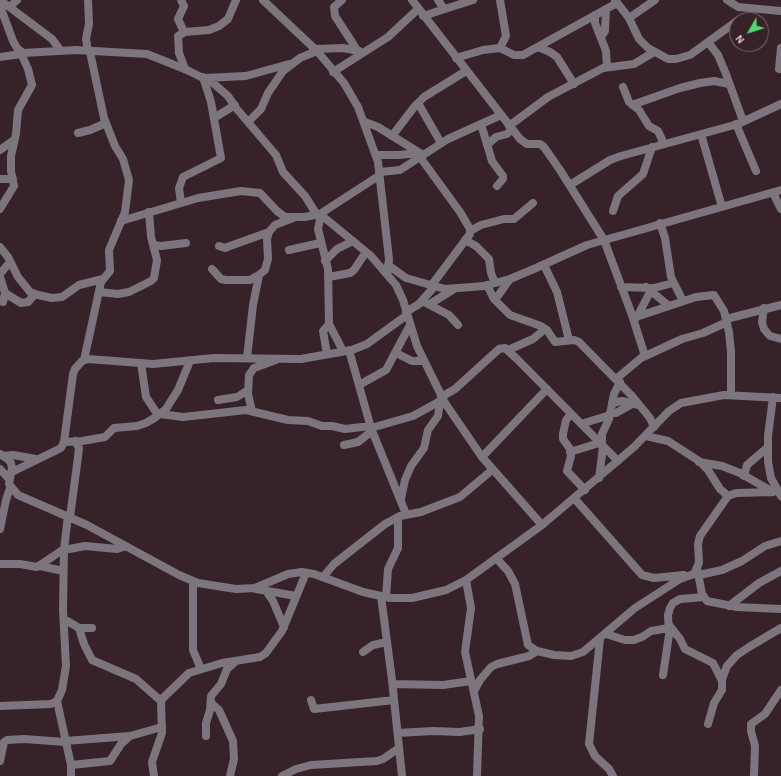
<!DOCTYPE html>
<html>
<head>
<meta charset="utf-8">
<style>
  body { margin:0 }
  #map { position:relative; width:781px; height:776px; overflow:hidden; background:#382229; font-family:"Alegreya Sans",sans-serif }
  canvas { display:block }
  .north { position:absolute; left:729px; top:12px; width:40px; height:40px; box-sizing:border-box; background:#382229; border:1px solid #7a666d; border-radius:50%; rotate:231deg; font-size:11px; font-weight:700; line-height:16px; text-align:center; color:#ddcdd2 }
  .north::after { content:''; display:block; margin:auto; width:14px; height:18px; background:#54d672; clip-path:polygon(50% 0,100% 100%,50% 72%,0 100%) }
</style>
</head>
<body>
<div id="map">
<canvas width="781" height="776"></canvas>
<div class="north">N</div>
</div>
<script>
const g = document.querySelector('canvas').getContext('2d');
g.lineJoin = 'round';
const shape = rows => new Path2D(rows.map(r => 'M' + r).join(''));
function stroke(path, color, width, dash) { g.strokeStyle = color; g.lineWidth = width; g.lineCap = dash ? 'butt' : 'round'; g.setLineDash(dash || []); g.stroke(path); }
const minor = shape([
  [0,0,52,39,61,51],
  [88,0,89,24,86,39,88,51],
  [181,0,184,6,178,19,184,32],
  [263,0,317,51,344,83,358,107,378,162,389,259,388,271],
  [342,0,334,7,335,16,357,50],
  [412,0,520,139,527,144,540,144,544,147,560,170,604,240,632,315,645,356],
  [438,0,444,9],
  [500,0,506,36,500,48],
  [615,0,629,18,639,39,648,48,668,59,676,59,690,55,737,21],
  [727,0,738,7,781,11],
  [0,6,13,41,17,48,23,53,76,50,147,54,187,70,213,83,228,96,236,108,276,155,283,172,305,196,317,215],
  [10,7,17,0],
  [595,15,595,23,606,51,607,67],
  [423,16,473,0],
  [629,18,655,0],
  [601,37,605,31,606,9],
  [708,42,718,55,726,74,743,121],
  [538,47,550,52,557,57,574,84],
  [315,49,343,48,359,51],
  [0,57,21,54],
  [456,58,483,50,500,48,514,55,523,55,617,3],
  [185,69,179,53,178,36,185,32,209,30,219,26,228,19,236,0],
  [779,69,781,48],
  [333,72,388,37,418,9],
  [205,78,246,76,289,64],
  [623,87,629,102,639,110,649,126,658,131,664,144],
  [418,103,441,143],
  [632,105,680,88,700,83,714,81,729,84],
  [214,118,235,105],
  [249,121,261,109,268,93,283,71,300,58,317,51],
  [365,122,378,127,423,155],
  [481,124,492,161,503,176,503,179,497,186],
  [736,124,756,171],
  [509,126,548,97,603,68,634,64,654,52],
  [78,133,90,130,106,123],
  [701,134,722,207],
  [392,136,415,106,424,97,466,71],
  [487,145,496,137,507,134,512,129],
  [0,150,14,140],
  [376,155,399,155,419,153],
  [420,157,460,212,470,229,470,234,431,286],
  [380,172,400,170,448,139,501,115],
  [0,179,13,179],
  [570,185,610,160,621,156,738,124,781,104],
  [773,193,781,209],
  [181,203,179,188,183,177,221,158,211,102,203,77],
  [0,209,14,186,11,171,11,156,16,134,18,110,32,85,28,69,20,51],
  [613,211,618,196,643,174,652,147],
  [320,214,371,256,396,285,403,300,417,346,445,403,482,457,542,525],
  [321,215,318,229,328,269,329,324,343,351],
  [121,221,198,198,241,191,260,193,277,211,285,217,305,217,320,214,380,175],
  [660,223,665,238,671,277,683,301],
  [470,231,481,225,504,219,514,219,533,203],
  [465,240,476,246,489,259,491,273,495,283],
  [154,245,161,246,186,243],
  [219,246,225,248,230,246,269,232],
  [0,247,8,257,18,277,30,292,38,295,52,298,62,297,79,285,103,279],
  [289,250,320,243],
  [325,261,337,249,353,241],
  [388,265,406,278,445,289,484,286,510,279,536,268,587,245,781,190],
  [544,265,557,292,569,340],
  [212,269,221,279,226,280,250,280,259,275,265,270,268,259,267,239,269,232,275,225,293,218],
  [0,274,10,262],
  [0,277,5,293,3,302],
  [329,277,350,273,354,270,366,252],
  [487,285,494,299,510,315,541,326,547,330,555,342,574,340,579,342,632,396,650,418,654,427],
  [621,287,654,288,673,283],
  [646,287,669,306],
  [99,292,118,294,129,292,151,281,154,278,157,260,151,237,149,212],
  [5,293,21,303,28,302,35,294],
  [495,300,510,279],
  [422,301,449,315,458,325],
  [430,304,454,289],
  [764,308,762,322,764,329,770,336,781,339],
  [406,312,419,304,434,287],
  [637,317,650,292],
  [633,318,696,297,714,295,724,311,729,332,731,352,731,395],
  [726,319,781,305],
  [349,350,371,428,406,514],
  [508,350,533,339,545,329],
  [396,353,412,361,424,361],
  [327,354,323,331,329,324],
  [247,358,253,305,259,275],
  [84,360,101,282,110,271,109,250,125,212,129,180,123,159,115,146,104,118,90,52],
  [141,363,146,397,158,415],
  [616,379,641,358,682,339,703,333,727,322],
  [359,385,386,370,410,325],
  [441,397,455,389,499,349,505,348,517,359,618,461],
  [773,397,768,436,768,462,771,478,781,496],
  [218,400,237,397,248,390],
  [612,403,622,401,639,405],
  [252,411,248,394,249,375,254,368,276,360],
  [610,413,616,413,632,404],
  [160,414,183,417,246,410,288,420,308,421,322,426,332,426,345,429,370,426],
  [571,414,566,420,563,434,563,439,570,449,571,456,567,471,585,490],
  [581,424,610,415],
  [371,428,413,416,442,400],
  [646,436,668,441,699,461,708,470,720,489,728,496],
  [64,442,82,441,105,437,114,428,137,426,146,423,156,417,166,409,178,390,190,361],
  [344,445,358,442,372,431],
  [602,446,602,434,609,419,614,394,620,382],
  [570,452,599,443],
  [0,454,8,459,11,463,12,468,9,484,18,495,87,525,179,575,198,583,236,589,255,588,288,574,302,572,314,574,363,592,390,598,412,598,446,590,466,580,542,525,634,447,669,411,681,403,724,395,781,398],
  [3,456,13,455,36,459],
  [482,457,547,389],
  [699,462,722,466,740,473,773,492],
  [0,469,9,479],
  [12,472,61,448,64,442,73,374,75,369,82,361,88,359,153,364,214,358,301,359,352,350,367,344,407,315],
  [744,476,747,465,768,447],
  [599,478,603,447],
  [574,498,642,575,654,578,684,575],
  [401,499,405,480,411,466,424,448,428,430,438,416,440,402],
  [70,517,78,457,79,448,75,441],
  [0,529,6,500,10,488],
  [64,550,85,546,117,549,126,546],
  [496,558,508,571,515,584,528,645,537,651,554,655,571,656,583,652,635,608,680,579,694,574,699,563,698,544,700,536,728,496,736,493,773,492],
  [0,564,20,564,37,567,64,549],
  [40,566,63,571],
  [697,568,702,594,707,601,737,607,781,609],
  [699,575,722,570,742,561,765,546,781,541],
  [323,577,334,564,385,524,400,516,421,512,460,497,492,470],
  [466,580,471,608,465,652,479,716,477,776],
  [193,581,193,650,201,669],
  [256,589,296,596],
  [266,591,273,601,284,627],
  [381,596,392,680,402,776],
  [386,597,388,569,398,548,398,517],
  [729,606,759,583,781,571],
  [64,619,79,628,92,628],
  [669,625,680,639,685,649,713,663,722,681],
  [79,628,84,644,92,660,136,679,161,701],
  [606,634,625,640,634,640,642,637,651,631,669,628],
  [600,639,589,744,595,756,609,769,613,776],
  [363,652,373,645,387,642],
  [663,675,669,635,668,615,670,608,673,603,680,599,704,597],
  [393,684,443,685,471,681],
  [474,691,480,680,491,667,497,664,529,656,537,651],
  [311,700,314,709,394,700],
  [57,701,71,765,71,776],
  [211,703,219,710,233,741,234,759,230,776],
  [0,706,51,704,57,701,62,690,66,666,63,610,64,549,68,516],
  [708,724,714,703,722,690,722,679,727,666,737,655,749,647,781,628],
  [398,733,433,731,460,732,480,729],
  [206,736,206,723,210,710,211,696,221,684,227,669,235,662],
  [65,741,130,736,162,727],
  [0,761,4,742,7,740,24,739,65,742],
  [71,765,110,761,121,744,130,736],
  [154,776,152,762,162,733,161,701,163,698,189,673,222,663,260,657,266,653,282,631,306,573],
  [282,776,296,769,311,765,377,761,383,759,399,748],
  [754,776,755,746,751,731,751,724,765,714,781,690]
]);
stroke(minor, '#7d757d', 8);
</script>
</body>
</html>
